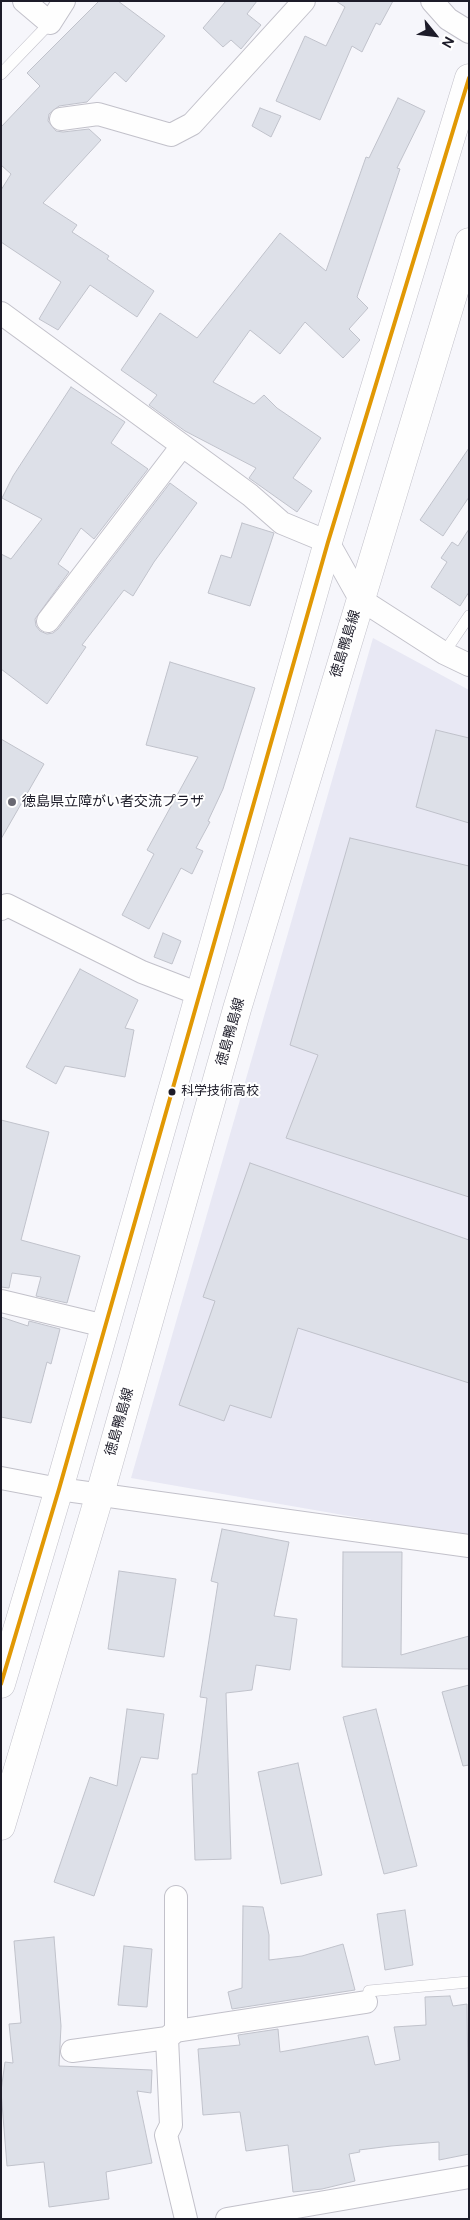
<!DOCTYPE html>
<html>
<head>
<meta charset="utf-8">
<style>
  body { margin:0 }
  #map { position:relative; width:470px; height:2220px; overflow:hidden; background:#f6f6fb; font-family:"DM Sans",sans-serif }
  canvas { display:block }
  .frame { position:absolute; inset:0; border:2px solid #1d1c29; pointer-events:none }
  .north { position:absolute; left:410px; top:10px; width:50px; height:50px; -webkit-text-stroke:4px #fff; paint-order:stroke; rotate:119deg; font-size:14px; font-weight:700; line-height:20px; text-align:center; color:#1d1c29 }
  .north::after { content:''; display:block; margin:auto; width:18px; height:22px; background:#1d1c29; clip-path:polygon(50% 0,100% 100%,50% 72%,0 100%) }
</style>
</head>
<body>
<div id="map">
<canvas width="470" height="2220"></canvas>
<div class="frame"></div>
<div class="north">N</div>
</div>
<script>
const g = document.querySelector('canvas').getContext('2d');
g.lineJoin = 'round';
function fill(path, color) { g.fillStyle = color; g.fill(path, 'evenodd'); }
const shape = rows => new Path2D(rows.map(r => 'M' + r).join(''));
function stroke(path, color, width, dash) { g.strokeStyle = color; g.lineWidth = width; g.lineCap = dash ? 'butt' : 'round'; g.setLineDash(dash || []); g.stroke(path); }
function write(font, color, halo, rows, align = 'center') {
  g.font = font + ' "DM Sans","Noto Sans JP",sans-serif'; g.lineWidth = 4; g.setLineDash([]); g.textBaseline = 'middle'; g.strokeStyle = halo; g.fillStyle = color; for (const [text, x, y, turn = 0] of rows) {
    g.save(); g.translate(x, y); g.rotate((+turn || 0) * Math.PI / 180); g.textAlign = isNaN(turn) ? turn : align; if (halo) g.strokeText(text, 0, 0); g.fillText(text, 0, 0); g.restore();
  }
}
const built = shape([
  [373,638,469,690,469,1537,131,1478]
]);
const building = shape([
  [99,1,118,1,165,36,126,82,115,72,87,102,59,106,49,114,48,121,56,131,63,132,89,129,101,140,43,203,77,225,72,232,109,256,107,259,154,291,137,317,90,285,58,330,39,319,61,282,1,242,1,190,11,174,1,165,1,127,40,86,27,73,99,1],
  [226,1,257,1,247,14,261,25,241,49,231,40,223,47,203,28,226,1],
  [336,1,393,1,380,25,376,23,362,52,352,46,320,120,276,101,305,36,326,46,345,7,336,1],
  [398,98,425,111,397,168,400,169,357,297,368,308,349,329,360,340,343,358,305,322,280,354,250,330,213,382,254,404,264,395,277,408,321,438,293,478,312,491,297,512,249,478,256,468,185,431,149,405,157,395,121,370,160,313,197,338,280,233,326,271,366,157,369,158,398,98],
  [260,108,281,116,271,137,252,126,260,108],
  [71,387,125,422,111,443,148,469,94,539,81,528,58,564,69,572,35,619,36,626,40,631,47,634,53,633,58,629,170,483,197,503,154,562,133,596,124,590,82,645,86,647,47,704,1,669,1,554,11,559,42,519,2,498,13,476,71,387],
  [469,448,469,497,443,536,420,520,469,448],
  [242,523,274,533,250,606,208,593,221,555,231,558,242,523],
  [469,529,469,592,460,606,431,587,447,562,441,558,452,542,458,546,469,529],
  [170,662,255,688,223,789,208,821,210,822,196,848,203,851,192,874,181,868,149,929,122,915,154,854,147,850,198,757,146,745,170,662],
  [436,730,469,738,469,823,416,807,436,730],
  [1,739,44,764,1,839,1,739],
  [350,838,469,866,469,1197,286,1138,318,1055,290,1045,350,838],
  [163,933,181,941,172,964,154,957,163,933],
  [80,969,138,1000,125,1028,134,1030,125,1077,65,1066,56,1084,26,1067,80,969],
  [1,1120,49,1132,21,1240,80,1256,67,1303,36,1296,41,1277,12,1273,9,1288,1,1287,1,1120],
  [250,1163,469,1240,469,1383,298,1328,271,1418,230,1405,224,1421,179,1405,215,1301,203,1297,250,1163],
  [1,1317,28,1326,29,1321,60,1329,51,1364,47,1362,31,1423,1,1417,1,1317],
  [222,1529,289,1542,274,1616,297,1619,290,1670,256,1665,252,1690,226,1693,231,1859,195,1860,192,1774,197,1774,207,1698,200,1697,218,1583,211,1581,222,1529],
  [343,1552,402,1552,401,1655,469,1636,469,1669,342,1667,343,1552],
  [119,1571,176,1579,164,1657,108,1649,119,1571],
  [469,1685,469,1765,463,1766,442,1692,469,1685],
  [127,1709,164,1714,158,1759,141,1757,94,1896,54,1882,90,1777,117,1786,127,1709],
  [376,1709,417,1866,384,1874,343,1717,376,1709],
  [298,1763,322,1875,281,1884,258,1772,298,1763],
  [243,1906,263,1907,269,1935,269,1960,302,1956,343,1944,355,1990,232,2009,228,1992,242,1988,243,1906],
  [405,1910,413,1965,385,1970,377,1914,405,1910],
  [54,1937,61,2026,59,2066,152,2070,151,2093,137,2091,152,2163,106,2172,109,2199,49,2207,44,2162,7,2166,1,2091,5,2062,13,2063,9,2024,21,2023,14,1941,54,1937],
  [124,1946,152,1949,147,2007,118,2005,124,1946],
  [450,1996,453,2006,467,2004,469,2154,439,2160,439,2142,391,2146,359,2150,360,2152,349,2154,355,2181,322,2189,293,2192,288,2145,246,2151,240,2112,203,2115,198,2049,240,2045,238,2035,278,2029,280,2052,368,2036,375,2065,400,2060,394,2027,426,2025,425,1997,450,1996]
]);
const service = shape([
  [1,74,50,23],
  [444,653,469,616],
  [366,2002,369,1991,469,1982]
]);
const minor = shape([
  [24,1,50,23,64,1],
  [432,1,448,19,469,32],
  [61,119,98,114,171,135,192,124,304,1],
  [1,313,250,495,282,523,328,542,360,599,444,653,469,665],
  [48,621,182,446],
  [1,909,7,905,142,972,199,994],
  [1,1301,105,1326],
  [1,1478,59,1489,469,1546],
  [176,1897,176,2031],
  [167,2038,171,2125,166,2135,186,2219],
  [72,2051,167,2038,176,2031,366,2002],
  [227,2219,469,2177]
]);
const primary = shape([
  [1,1684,59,1489,328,542,469,78],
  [1,1826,100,1494,237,1009,469,242]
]);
const bus1 = shape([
  [1,1684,59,1489,328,542,469,78]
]);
const markers = [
  [12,802,5,"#696872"],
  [172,1092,4.5,"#1d1c29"]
];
const busNames = [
  ["科学技術高校",181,1092]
];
const streetNames = [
  ["徳島鴨島線",346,644,-73],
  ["徳島鴨島線",231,1032,-74],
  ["徳島鴨島線",120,1422,-74]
];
const poiNames = [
  ["徳島県立障がい者交流プラザ",22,802]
];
fill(built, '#e8e8f4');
fill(building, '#dde0e8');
stroke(building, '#c0c2cb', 1);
stroke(service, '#c2c1ca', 12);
stroke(minor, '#c2c1ca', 24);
stroke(primary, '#c2c1ca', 29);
stroke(service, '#fefefe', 11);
stroke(minor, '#fefefe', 22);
stroke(primary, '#fefefe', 28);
stroke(bus1, '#e19804', 4);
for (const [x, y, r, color] of markers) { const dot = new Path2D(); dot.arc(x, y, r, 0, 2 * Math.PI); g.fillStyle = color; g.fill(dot); stroke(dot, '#fff', 2); }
write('13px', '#1d1c29', '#fff', busNames, 'left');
write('14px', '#1d1c29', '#fff', streetNames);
write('14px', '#1d1c29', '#fff', poiNames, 'left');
</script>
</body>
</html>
